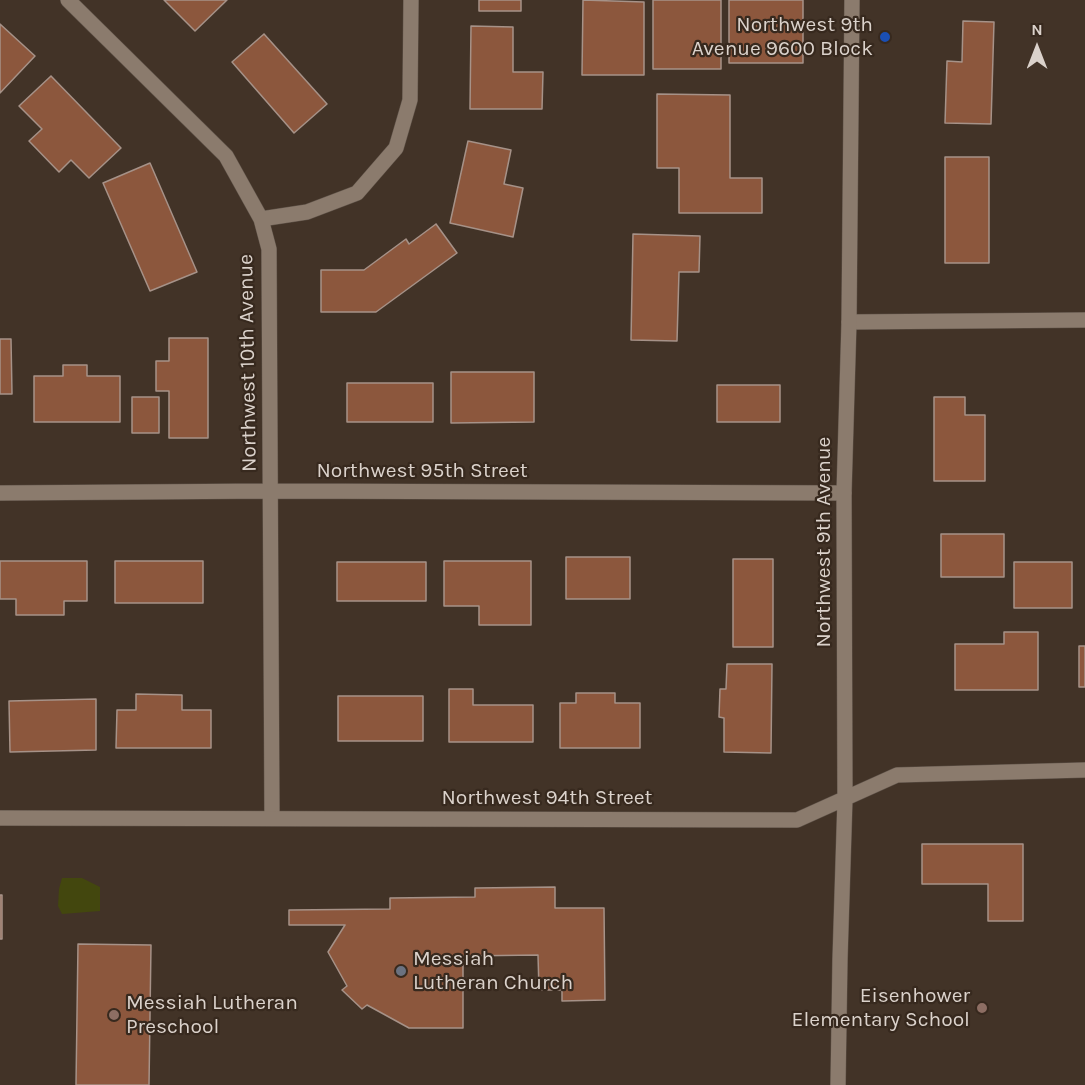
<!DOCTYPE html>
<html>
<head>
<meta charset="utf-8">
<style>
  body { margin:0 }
  #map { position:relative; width:1085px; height:1085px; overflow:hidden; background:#423327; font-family:Karla,sans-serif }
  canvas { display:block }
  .north { position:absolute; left:1007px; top:18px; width:60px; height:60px; -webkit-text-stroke:4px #37291e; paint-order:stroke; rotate:0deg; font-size:16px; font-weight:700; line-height:24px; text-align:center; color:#dbd2cb }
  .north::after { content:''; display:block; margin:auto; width:21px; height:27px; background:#dbd2cb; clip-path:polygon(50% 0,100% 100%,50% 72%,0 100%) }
</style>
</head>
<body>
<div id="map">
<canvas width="1085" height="1085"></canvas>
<div class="north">N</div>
</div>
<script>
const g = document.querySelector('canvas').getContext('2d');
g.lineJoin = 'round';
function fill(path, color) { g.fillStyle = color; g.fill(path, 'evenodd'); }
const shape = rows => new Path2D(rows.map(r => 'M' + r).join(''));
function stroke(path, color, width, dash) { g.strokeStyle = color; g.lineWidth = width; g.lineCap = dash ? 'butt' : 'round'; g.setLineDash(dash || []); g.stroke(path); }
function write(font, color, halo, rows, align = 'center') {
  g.font = font + ' Karla,sans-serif'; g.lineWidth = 4.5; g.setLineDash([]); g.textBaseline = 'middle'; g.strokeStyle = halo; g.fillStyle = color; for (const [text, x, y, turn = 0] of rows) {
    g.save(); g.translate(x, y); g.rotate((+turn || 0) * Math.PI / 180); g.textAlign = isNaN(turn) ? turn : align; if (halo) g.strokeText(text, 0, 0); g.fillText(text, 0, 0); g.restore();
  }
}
const green = shape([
  [62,878,82,878,100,887,100,911,62,914,58,906,59,889]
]);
const building = shape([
  [164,0,227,0,195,31,164,0],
  [479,0,521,0,521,11,479,11,479,0],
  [583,0,644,2,644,75,582,75,583,0],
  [653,0,721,0,721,69,653,69,653,0],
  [729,0,803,0,803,63,729,63,729,0],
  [963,21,994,22,991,124,945,123,947,61,962,62,963,21],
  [0,24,35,56,0,93,0,24],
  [471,26,513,27,513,72,543,72,542,109,470,109,471,26],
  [264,34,327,104,294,133,232,62,264,34],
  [51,76,121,148,89,178,71,160,59,172,29,141,42,129,19,106,51,76],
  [657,94,730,95,730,178,762,178,762,213,679,213,679,168,657,168,657,94],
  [468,141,511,150,504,184,523,188,513,237,450,223,468,141],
  [945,157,989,157,989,263,945,263,945,157],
  [150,163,197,272,150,291,103,183,150,163],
  [436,224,457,253,376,312,321,312,321,270,364,270,406,239,409,244,436,224],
  [633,234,700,236,699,272,679,272,677,341,631,340,633,234],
  [169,338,208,338,208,438,169,438,169,391,156,391,156,361,169,361,169,338],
  [0,339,11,339,12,394,0,394,0,339],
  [63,365,87,365,87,376,120,376,120,422,34,422,34,376,63,376,63,365],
  [451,372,534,372,534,422,451,423,451,372],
  [347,383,433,383,433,422,347,422,347,383],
  [717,385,780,385,780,422,717,422,717,385],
  [132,397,159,397,159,433,132,433,132,397],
  [934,397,965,397,965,415,985,415,985,481,934,481,934,397],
  [941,534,1004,534,1004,577,941,577,941,534],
  [566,557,630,557,630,599,566,599,566,557],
  [733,559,773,559,773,647,733,647,733,559],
  [0,561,87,561,87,601,64,601,64,615,16,615,16,599,0,599,0,561],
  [115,561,203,561,203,603,115,603,115,561],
  [444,561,531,561,531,625,479,625,479,606,444,606,444,561],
  [337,562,426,562,426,601,337,601,337,562],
  [1014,562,1072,562,1072,608,1014,608,1014,562],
  [1004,632,1038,632,1038,690,955,690,955,644,1004,644,1004,632],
  [1079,646,1085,646,1085,687,1079,687,1079,646],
  [727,664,772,664,771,753,724,752,724,718,719,717,720,689,726,689,727,664],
  [449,689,473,689,473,705,533,705,533,742,449,742,449,689],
  [576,693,615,693,615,703,640,703,640,748,560,748,560,703,576,703,576,693],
  [136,694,182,695,182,710,211,710,211,748,116,748,117,710,136,710,136,694],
  [338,696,423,696,423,741,338,741,338,696],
  [96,699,96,750,10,752,9,701,96,699],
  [922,844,1023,844,1023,921,988,921,988,884,922,884,922,844],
  [555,887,555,908,604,908,605,1000,562,1001,562,990,539,990,538,955,463,956,463,1028,409,1028,367,1005,362,1009,342,990,347,986,328,952,345,925,289,925,289,910,390,909,390,898,475,897,475,888,555,887],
  [0,895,2,895,2,939,0,939,0,895],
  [78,944,151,945,149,1085,76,1085,78,944]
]);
const street = shape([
  [68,0,226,156,261,219],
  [849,322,1085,320],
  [0,493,271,491,844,493],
  [272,818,269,249,261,219,307,212,357,193,396,148,410,100,411,0]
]);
const secondary = shape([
  [0,818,797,820,897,775,1085,770],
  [838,1085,840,959,845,799,844,493,849,322,852,0]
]);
const markers = [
  [885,37,6,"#1a4fb4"],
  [401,971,6,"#6b7280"],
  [982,1008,6,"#8d6e63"],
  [114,1015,6,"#8d6e63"]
];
const poiNames = [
  ["Northwest 9th",873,25],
  ["Avenue 9600 Block",873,49],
  ["Messiah",413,959,"left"],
  ["Lutheran Church",413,983,"left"],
  ["Eisenhower",970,996],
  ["Elementary School",970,1020],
  ["Messiah Lutheran",126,1003,"left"],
  ["Preschool",126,1027,"left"]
];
const streetNames = [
  ["Northwest 10th Avenue",248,363,-91],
  ["Northwest 95th Street",422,471],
  ["Northwest 9th Avenue",824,542,-90],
  ["Northwest 94th Street",547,798]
];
fill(green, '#43470e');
fill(building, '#8c573d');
stroke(building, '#a69288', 1.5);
stroke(street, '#5e5248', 16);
stroke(secondary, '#5e5248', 16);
stroke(street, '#8b7b6d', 15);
stroke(secondary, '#8b7b6d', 15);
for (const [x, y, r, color] of markers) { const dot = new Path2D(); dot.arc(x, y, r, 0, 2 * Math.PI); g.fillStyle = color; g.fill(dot); stroke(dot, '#37291e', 2); }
write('21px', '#dbd2cb', '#37291e', poiNames, 'right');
write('21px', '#dbd2cb', '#37291e', streetNames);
</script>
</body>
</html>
